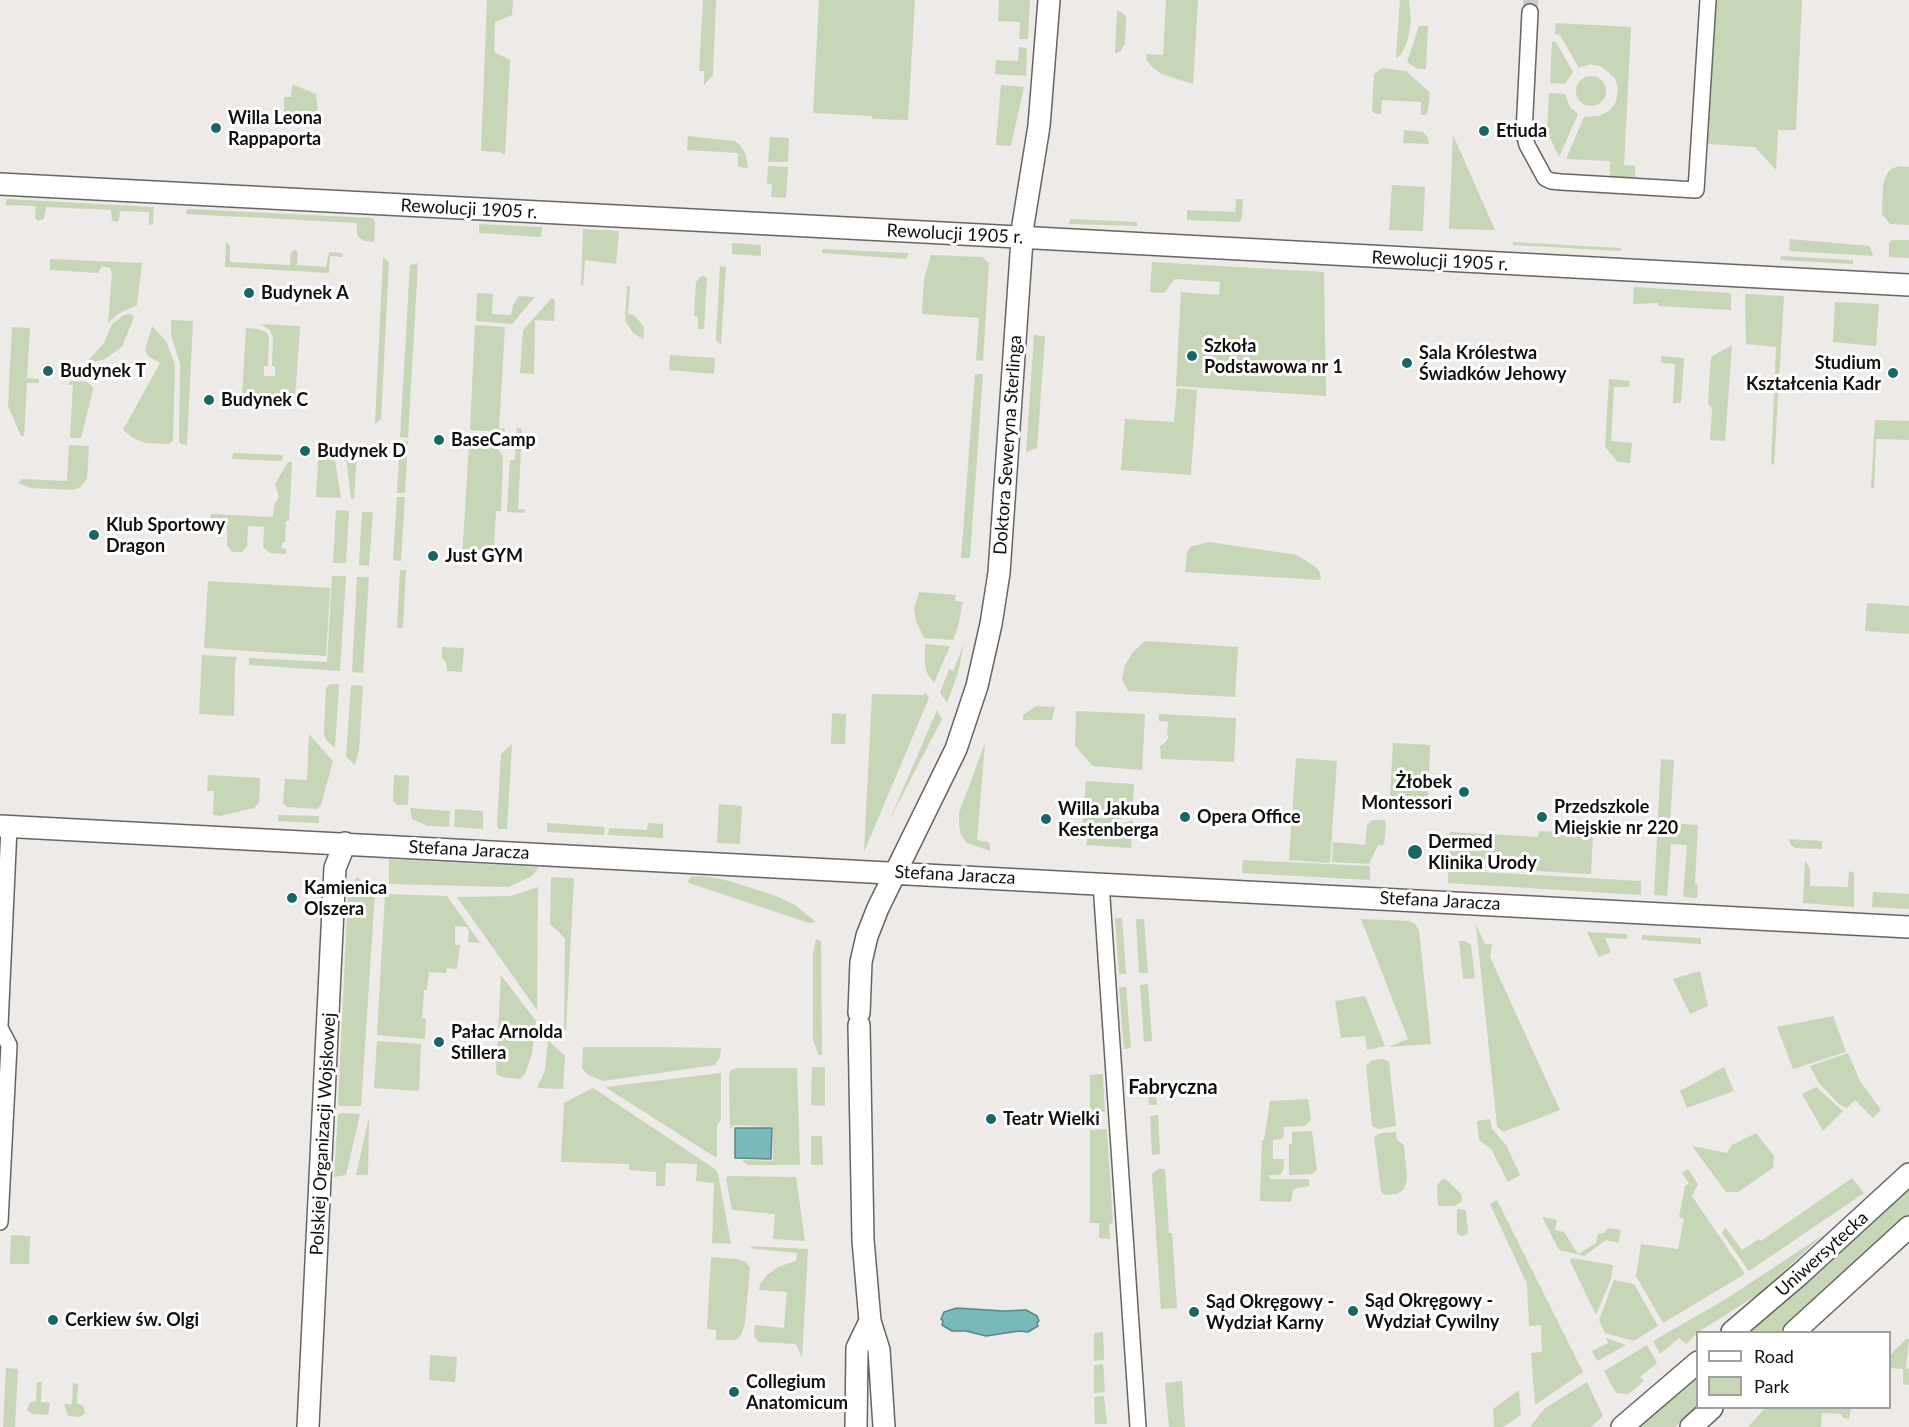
<!DOCTYPE html>
<html>
<head>
<meta charset="utf-8">
<style>
  body { margin:0 }
  #map { position:relative; width:1909px; height:1427px; overflow:hidden; background:#edeae7; font-family:Lato,sans-serif }
  canvas { display:block }
  .legend { position:absolute; left:1696px; top:1331px; width:195px; height:78px; box-sizing:border-box; background:#fff; border:2px solid #a09f9f; margin:0; padding:8px 10px; list-style:none; font-size:18px; color:#11100f }
  .legend li { display:flex; align-items:center; gap:12px; height:30px }
  .legend b { width:30px; border:2px solid #a09f9f }
</style>
</head>
<body>
<div id="map">
<canvas width="1909" height="1427"></canvas>
<ul class="legend">
<li><b style="height:8px;background:#fff"></b>Road</li>
<li><b style="height:16px;background:#c7d6b6"></b>Park</li>
</ul>
</div>
<script>
const g = document.querySelector('canvas').getContext('2d');
g.lineJoin = 'round';
function fill(path, color) { g.fillStyle = color; g.fill(path, 'evenodd'); }
const shape = rows => new Path2D(rows.map(r => 'M' + r).join(''));
function stroke(path, color, width, dash) { g.strokeStyle = color; g.lineWidth = width; g.lineCap = dash ? 'butt' : 'round'; g.setLineDash(dash || []); g.stroke(path); }
function write(font, color, halo, rows, align = 'center') {
  g.font = font + ' Lato,sans-serif'; g.lineWidth = 6; g.setLineDash([]); g.textBaseline = 'middle'; g.strokeStyle = halo; g.fillStyle = color; for (const [text, x, y, turn = 0] of rows) {
    g.save(); g.translate(x, y); g.rotate((+turn || 0) * Math.PI / 180); g.textAlign = isNaN(turn) ? turn : align; if (halo) g.strokeText(text, 0, 0); g.fillText(text, 0, 0); g.restore();
  }
}
const green = shape([
  [487,0,513,0,512,15,495,22,494,52,510,60,505,155,500,152,481,151],
  [703,0,716,0,713,75,704,85,704,71,699,71],
  [819,0,915,0,908,120,872,119,872,116,813,113],
  [999,0,1030,0,1028,39,1019,39,1020,22,998,21],
  [1166,0,1198,0,1193,84,1162,74,1153,68,1147,61,1146,54,1163,55],
  [1400,0,1409,0,1411,22,1407,42,1400,56,1396,58],
  [1716,0,1802,0,1796,130,1778,130,1776,170,1755,147,1707,144],
  [1117,11,1122,12,1126,17,1125,44,1120,52,1115,53],
  [1556,23,1631,27,1624,165,1635,166,1635,179,1610,178,1610,161,1566,159,1584,117,1599,116,1609,111,1616,102,1618,88,1615,78,1602,67,1590,64,1579,68,1560,35,1555,34],
  [1419,26,1428,26,1426,69,1418,69,1407,62],
  [1552,42,1556,42,1573,72,1565,84,1550,83],
  [1019,47,1027,48,1026,76,995,74,996,60,1018,61],
  [1382,68,1406,71,1427,90,1430,93,1428,111,1426,115,1421,115,1421,102,1382,100,1381,114,1376,114,1372,111,1374,74],
  '1576 91a15 15 0 1 1 30 0a15 15 0 1 1-30 0Z',
  [294,85,316,94,319,120,284,118,284,97,291,97,292,87],
  [1001,85,1024,87,1011,146,996,145],
  [1549,93,1565,94,1570,107,1578,114,1559,157,1547,131],
  [1404,130,1423,132,1428,138,1429,144,1403,143],
  [1453,135,1495,230,1449,229],
  [688,136,735,141,740,145,746,155,748,168,738,167,738,153,687,150],
  [770,137,789,138,788,162,768,162],
  [768,166,788,167,786,198,771,197,772,184,767,184],
  [1899,166,1909,167,1909,225,1890,224,1882,214,1883,185,1887,174,1891,169],
  [1392,185,1425,187,1423,231,1389,230],
  [7,199,154,207,153,224,149,225,149,212,120,211,119,220,117,222,112,221,111,210,46,207,44,219,38,221,35,218,36,206,5,205],
  [1236,199,1243,199,1242,218,1239,222,1187,220,1187,210,1235,212],
  [187,209,372,218,375,222,374,242,365,241,359,238,357,234,357,223,186,214],
  [1070,219,1137,222,1137,226,1069,224],
  [479,224,542,227,541,237,479,233],
  [583,229,619,231,616,264,585,260,583,286,581,285],
  [1790,239,1870,246,1873,256,1789,251],
  [1892,240,1909,240,1909,258,1889,257,1889,243],
  [226,242,230,246,230,262,290,265,291,252,295,250,298,252,297,265,326,267,329,252,341,253,343,255,342,257,330,256,329,273,225,267],
  [1513,242,1621,248,1621,251,1513,245],
  [732,243,761,245,761,256,732,254],
  [822,249,908,253,907,259,822,253],
  [931,255,982,257,989,263,983,361,976,360,979,318,922,314,924,279],
  [1781,256,1853,260,1853,264,1780,260],
  [383,257,389,262,381,419,375,424],
  [50,259,142,263,137,305,118,314,108,323,112,273,110,268,102,266,98,273,50,270],
  [1152,262,1324,272,1326,396,1176,386,1181,292,1219,295,1220,282,1175,279,1164,293,1150,292],
  [418,263,408,438,400,437,410,265],
  [720,266,726,267,721,345,716,340,716,336],
  [701,276,707,277,704,329,698,329,698,317,694,316,696,282],
  [627,286,630,286,628,314,634,315,644,327,643,339,634,334,625,321],
  [1634,287,1731,293,1731,310,1658,306,1658,303,1633,304],
  [477,293,493,294,492,314,511,315,513,305,519,296,535,297,512,324,476,321],
  [1745,294,1784,296,1774,465,1771,464,1776,347,1746,344],
  [552,298,555,300,554,321,535,320,534,374,520,373,523,330],
  [1835,302,1879,304,1876,346,1833,342],
  [131,314,134,317,122,347,105,359,87,364,87,362,104,343,112,324,124,315],
  [171,320,193,321,187,445,181,444,179,441,180,364,171,335],
  [260,324,300,326,295,398,242,396,246,328,258,329,266,332,269,338,268,366,264,366,264,376,275,376,275,366,272,366,273,337,269,329],
  [475,325,505,327,499,428,505,429,505,432,470,430],
  [152,326,166,341,175,365,173,440,169,444,146,443,133,438,123,430,160,363,148,356,145,350],
  [12,327,30,328,27,378,39,379,39,383,27,383,24,436,21,436,8,406],
  [1034,335,1045,336,1037,448,1026,452],
  [1732,345,1725,441,1710,440,1712,409,1708,403,1711,357],
  [670,355,715,358,714,374,669,370],
  [1661,356,1684,358,1681,403,1673,403,1675,364,1661,363],
  [975,374,983,374,970,558,961,558],
  [1609,379,1630,381,1629,387,1614,387,1611,441,1632,443,1630,463,1618,462,1605,447],
  [70,381,87,382,92,386,93,390,81,438,70,438,73,385,69,385],
  [1177,388,1197,390,1191,475,1121,470,1125,419,1174,422],
  [1875,420,1909,421,1909,440,1876,439,1874,488,1871,488],
  [517,428,522,429,518,509,526,510,523,513,507,512,510,460,515,460],
  [400,441,408,441,405,493,397,493],
  [319,444,331,445,333,447,341,498,316,497],
  [469,444,496,446,503,456,501,511,496,511,493,561,462,559],
  [69,445,89,446,87,478,81,487,72,490,30,488,18,483,22,479,67,481],
  [345,447,354,447,357,450,354,499,351,499],
  [233,453,283,455,282,461,232,459],
  [288,462,292,462,289,521,286,521,285,542,282,543,282,548,286,549,286,554,270,553,263,547,264,527,248,526,247,546,242,552,232,552,227,546,227,525,210,524,211,514,273,517,274,505,279,497,275,484],
  [397,497,405,497,401,561,393,560],
  [336,510,349,511,346,563,333,563],
  [362,512,373,512,369,566,359,565],
  [1209,542,1297,555,1317,568,1320,573,1321,580,1185,572,1187,553,1190,547],
  [400,570,406,570,403,628,397,628],
  [332,576,346,576,340,671,249,665,249,658,327,662],
  [357,577,369,577,363,673,352,672],
  [208,581,330,588,326,656,204,648],
  [919,592,956,595,955,601,963,602,958,627,953,640,924,638,916,621,914,608],
  [1867,603,1909,606,1909,634,1865,631],
  [1145,641,1238,647,1235,697,1128,691,1122,679,1125,665,1133,652],
  [925,644,950,646,934,683,927,673,925,665],
  [964,644,958,673,947,703,940,693,949,669,953,671],
  [442,647,464,648,462,672,447,671,446,662,442,658],
  [202,655,237,657,235,664,234,716,199,714],
  [330,684,339,684,335,748,326,740,324,734,326,688],
  [351,685,363,686,359,750,355,765,346,757],
  [926,693,929,698,864,852,872,694,923,695],
  [1036,706,1055,707,1052,720,1023,720,1023,715],
  [937,710,942,719,889,821],
  [1076,711,1145,714,1142,770,1093,766,1091,764,1075,746],
  [832,713,846,714,845,744,831,744],
  [1159,714,1236,718,1234,762,1161,759,1160,746,1165,743,1169,737,1167,736,1168,722,1159,721],
  [309,734,333,761,321,805,317,809,287,807,283,803,285,779,307,780],
  [985,743,977,840,988,842,990,845,990,851,967,843,961,835,959,825,959,813],
  [1393,743,1430,745,1428,800,1390,798],
  [512,744,507,829,499,829,497,825,501,754],
  [1296,758,1337,761,1330,863,1289,860],
  [1661,759,1674,760,1670,823,1698,825,1695,884,1698,885,1697,898,1683,897,1687,845,1671,844,1667,896,1654,895],
  [208,775,260,778,259,803,254,808,220,816,213,815,214,791,207,791],
  [394,775,409,776,408,805,397,805,393,801],
  [1086,781,1134,784,1132,814,1087,833,1082,833],
  [719,804,742,806,740,844,717,843],
  [410,808,450,811,449,827,428,826,412,819],
  [455,809,483,811,483,829,454,827],
  [278,815,319,816,319,823,278,821],
  [1133,820,1131,848,1086,845,1088,837],
  [1372,820,1385,820,1386,825,1384,845,1378,845,1369,864,1332,862,1333,842,1365,845,1367,825],
  [547,823,605,827,604,835,547,832],
  [648,823,663,824,663,838,608,835,609,828,647,830],
  [1539,831,1593,834,1591,874,1448,866,1450,832,1538,837],
  [1789,839,1822,841,1822,849,1795,848,1790,844],
  [389,859,424,861,539,867,532,876,509,887,389,884],
  [1243,860,1370,866,1370,880,1242,873],
  [1805,860,1810,869,1810,886,1848,887,1849,871,1854,873,1854,907,1803,903],
  [1448,870,1641,881,1641,895,1448,883],
  [692,876,710,877,729,881,776,896,795,905,816,922,809,923,689,883,688,880],
  [357,877,375,893,361,1106,340,1106,338,1104,348,894,352,884],
  [551,877,574,878,566,1030,564,1030,565,938,550,924],
  [538,887,537,1010,457,897,511,896],
  [1873,892,1909,894,1909,909,1872,907],
  [385,894,447,896,480,943,468,942,469,930,467,929,467,927,455,926,455,945,460,945,457,969,447,968,446,973,429,972,427,990,424,990,422,1018,426,1019,425,1039,377,1035],
  [1115,918,1122,918,1126,974,1119,974],
  [1136,919,1144,919,1148,973,1139,973],
  [1361,919,1409,921,1415,924,1419,930,1431,1044,1388,1047,1408,1039],
  [1476,925,1485,944,1492,944,1490,957,1560,1110,1503,1132,1497,1126],
  [1587,932,1627,934,1627,939,1605,938,1611,952,1599,957],
  [1642,935,1701,938,1701,944,1642,940],
  [816,939,821,941,822,1055,819,1055,813,1041,813,953],
  [1459,941,1465,941,1471,945,1475,978,1463,979],
  [1700,971,1708,1006,1690,1014,1673,979],
  [501,975,536,1021,532,1054,525,1074,520,1079,502,1077,497,1074,496,1069],
  [1148,984,1152,1041,1144,1042,1140,985],
  [1119,987,1126,987,1131,1048,1124,1049],
  [1365,996,1385,1046,1367,1050,1365,1036,1341,1038,1335,1001],
  [1833,1016,1846,1052,1793,1069,1777,1027],
  [548,1040,565,1056,563,1089,537,1088,545,1070],
  [377,1041,421,1044,419,1091,374,1088],
  [583,1047,651,1047,721,1048,720,1057,715,1065,603,1081,588,1075,582,1068],
  [1848,1053,1860,1081,1881,1110,1873,1118,1855,1100,1847,1108,1840,1105,1819,1083,1810,1066],
  [1384,1059,1389,1062,1396,1126,1379,1129,1372,1126,1366,1065,1373,1060],
  [812,1067,825,1067,825,1106,811,1105],
  [1724,1067,1734,1091,1687,1108,1680,1091],
  [737,1068,797,1068,800,1165,748,1165,742,1160,773,1161,773,1127,734,1125,730,1129,729,1075,731,1070],
  [721,1073,721,1119,717,1126,717,1156,715,1157,605,1087],
  [1103,1074,1105,1112,1090,1112,1090,1075],
  [1155,1075,1157,1105,1149,1105,1147,1076],
  [1816,1087,1843,1111,1823,1131,1802,1094],
  [593,1088,715,1169,718,1174,731,1244,712,1243,714,1183,696,1181,697,1164,666,1163,665,1186,656,1186,656,1172,629,1170,629,1164,561,1162,564,1103],
  [1308,1099,1311,1120,1305,1126,1284,1127,1283,1139,1273,1140,1273,1159,1284,1159,1283,1171,1280,1175,1269,1175,1270,1179,1309,1179,1309,1186,1293,1189,1291,1202,1260,1201,1262,1140,1264,1140,1270,1101],
  [340,1113,360,1114,346,1175,334,1177,338,1115],
  [1158,1115,1160,1154,1152,1155,1150,1116],
  [369,1117,368,1175,356,1175],
  [1490,1119,1492,1129,1506,1145,1520,1175,1508,1182,1491,1149,1479,1140,1477,1121],
  [1107,1129,1113,1223,1109,1224,1110,1239,1099,1238,1099,1223,1090,1223,1090,1130],
  [1312,1131,1317,1170,1312,1174,1289,1175,1289,1144,1292,1144,1292,1132],
  [1396,1132,1397,1140,1404,1145,1407,1179,1404,1189,1397,1194,1384,1195,1381,1191,1374,1137,1381,1133],
  [1756,1133,1774,1156,1773,1168,1738,1192,1726,1192,1692,1146,1727,1153,1732,1145],
  [811,1136,822,1136,823,1165,811,1165],
  [1158,1169,1165,1169,1169,1233,1172,1233,1177,1308,1161,1309,1152,1174],
  [1688,1169,1698,1184,1692,1196,1745,1274,1663,1323,1636,1276,1641,1244,1678,1249,1684,1219,1679,1217,1685,1186,1689,1183,1682,1173],
  [728,1176,796,1177,805,1241,773,1239,775,1214,732,1210,726,1178],
  [1852,1178,1864,1193,1749,1271,1722,1233,1725,1227,1742,1250,1759,1239,1761,1241],
  [1443,1179,1448,1181,1461,1194,1462,1200,1460,1203,1454,1206,1438,1206,1437,1185],
  [1909,1188,1909,1215,1779,1332,1749,1332],
  [1497,1200,1583,1372,1535,1405,1531,1353,1542,1352,1541,1325,1529,1326,1527,1284,1490,1204],
  [1457,1209,1466,1210,1468,1233,1466,1235,1461,1236,1457,1233],
  [1542,1217,1557,1220,1555,1230,1564,1232,1578,1254,1596,1243,1598,1234,1604,1233,1608,1228,1621,1230,1618,1243,1606,1240,1584,1256,1559,1250],
  [11,1235,30,1236,29,1264,10,1264],
  [1823,1235,1759,1294,1698,1332,1686,1344,1679,1338,1660,1354,1653,1341,1726,1299],
  [748,1246,808,1249,802,1358,796,1344,758,1342,754,1336,755,1325,784,1328,787,1292,759,1290,760,1284,767,1275,778,1267,796,1261,797,1253,755,1249],
  [711,1257,736,1259,746,1262,750,1268,745,1323,741,1335,736,1340,716,1340,716,1330,707,1329],
  [1572,1258,1613,1265,1611,1279,1596,1315,1570,1261],
  [1614,1280,1634,1284,1658,1326,1634,1341,1605,1333,1599,1320],
  [1103,1332,1104,1360,1094,1361,1094,1333],
  [1606,1338,1626,1345,1597,1361,1592,1351,1608,1343],
  [1907,1338,1909,1340,1906,1368,1909,1369,1909,1385,1903,1384,1903,1369,1890,1368,1890,1355],
  [1647,1345,1657,1363,1640,1377,1644,1381,1631,1392,1627,1394,1617,1393,1614,1390,1604,1371],
  [430,1355,457,1357,455,1382,429,1380],
  [1103,1364,1105,1392,1094,1393,1094,1365],
  [6,1368,18,1369,15,1427,3,1427],
  [1697,1377,1697,1406,1675,1427,1640,1427],
  [1182,1381,1185,1427,1169,1427,1165,1383],
  [37,1382,42,1382,41,1402,50,1403,48,1415,32,1414,27,1410,30,1402,36,1401],
  [1587,1382,1603,1416,1591,1427,1530,1427,1544,1409],
  [73,1383,78,1384,77,1404,83,1405,85,1413,80,1417,68,1416,64,1404,72,1404],
  [1519,1390,1521,1415,1503,1427,1494,1427,1493,1409],
  [1104,1396,1107,1424,1095,1424,1094,1397],
  [1765,1408,1851,1408,1849,1419,1843,1418,1841,1414,1822,1413,1821,1427,1748,1427]
]);
const water = shape([
  [735,1128,772,1128,771,1159,735,1158,735,1128],
  [957,1308,1003,1311,1026,1310,1037,1316,1039,1321,1037,1323,1038,1326,1028,1332,1019,1331,986,1336,966,1331,952,1331,942,1325,943,1321,941,1319,944,1312,957,1308]
]);
const streetTunnel = shape([
  [1530,12,1531,0]
]);
const street = shape([
  [1530,12,1524,133,1527,145,1545,178,1551,181,1561,182,1696,190,1708,0],
  [1101,883,1138,1427],
  [0,1026,9,827],
  [0,1028,9,1045,0,1222]
]);
const secondary = shape([
  [0,184,924,232,1909,285],
  [0,826,1909,927],
  [859,1013,861,962,867,936,878,908,956,749,977,686,991,624,999,573,1023,225,1039,126,1049,0],
  [859,1025,863,1240,870,1321,879,1350,884,1427],
  [1732,1332,1800,1274,1909,1174],
  [1794,1332,1909,1227],
  [308,1427,335,868,345,843],
  [856,1427,857,1348,870,1321],
  [1622,1427,1698,1362],
  [1691,1427,1712,1408]
]);
const markers = [
  [216,128,6,"#196765"],
  [1484,131,6,"#196765"],
  [249,293,6,"#196765"],
  [1192,356,6,"#196765"],
  [1407,363,6,"#196765"],
  [48,371,6,"#196765"],
  [1893,373,6,"#196765"],
  [209,400,6,"#196765"],
  [439,440,6,"#196765"],
  [305,451,6,"#196765"],
  [94,535,6,"#196765"],
  [433,556,6,"#196765"],
  [1464,792,6,"#196765"],
  [1185,817,6,"#196765"],
  [1542,817,6,"#196765"],
  [1046,819,6,"#196765"],
  [1415,852,8,"#196765"],
  [292,898,6,"#196765"],
  [439,1042,6,"#196765"],
  [991,1119,6,"#196765"],
  [1353,1311,6,"#196765"],
  [1194,1312,6,"#196765"],
  [53,1320,6,"#196765"],
  [734,1392,6,"#196765"]
];
const poiNames = [
  ["Willa Leona",228,118],
  ["Rappaporta",228,139],
  ["Etiuda",1496,131],
  ["Budynek A",261,293],
  ["Szkoła",1204,346],
  ["Podstawowa nr 1",1204,367],
  ["Sala Królestwa",1419,353],
  ["Świadków Jehowy",1419,374],
  ["Studium",1881,363,"right"],
  ["Kształcenia Kadr",1881,384,"right"],
  ["Budynek T",60,371],
  ["Budynek C",221,400],
  ["BaseCamp",451,440],
  ["Budynek D",317,451],
  ["Klub Sportowy",106,525],
  ["Dragon",106,546],
  ["Just GYM",445,556],
  ["Żłobek",1452,782,"right"],
  ["Montessori",1452,803,"right"],
  ["Przedszkole",1554,807],
  ["Miejskie nr 220",1554,828],
  ["Willa Jakuba",1058,809],
  ["Kestenberga",1058,830],
  ["Opera Office",1197,817],
  ["Dermed",1428,842],
  ["Klinika Urody",1428,863],
  ["Kamienica",304,888],
  ["Olszera",304,909],
  ["Pałac Arnolda",451,1032],
  ["Stillera",451,1053],
  ["Teatr Wielki",1003,1119],
  ["Sąd Okręgowy -",1365,1301],
  ["Wydział Cywilny",1365,1322],
  ["Sąd Okręgowy -",1206,1302],
  ["Wydział Karny",1206,1323],
  ["Cerkiew św. Olgi",65,1320],
  ["Collegium",746,1382],
  ["Anatomicum",746,1403]
];
const streetNames = [
  ["Rewolucji 1905 r.",469,209,3],
  ["Rewolucji 1905 r.",955,234,3],
  ["Rewolucji 1905 r.",1440,261,3],
  ["Doktora Seweryna Sterlinga",1008,445,-86],
  ["Stefana Jaracza",469,850,3],
  ["Stefana Jaracza",955,875,3],
  ["Stefana Jaracza",1440,901,3],
  ["Polskiej Organizacji Wojskowej",323,1134,-87],
  ["Uniwersytecka",1822,1254,-42]
];
const neighbourhoodNames = [
  ["Fabryczna",1173,1088]
];
fill(green, '#c7d6b6');
fill(water, '#78babb');
stroke(water, '#598787', 1.5);
stroke(streetTunnel, '#ccc9c7', 15, [15, 8]);
stroke(street, '#676562', 18);
stroke(secondary, '#676562', 24);
stroke(street, '#fff', 15);
stroke(secondary, '#fff', 21);
for (const [x, y, r, color] of markers) { const dot = new Path2D(); dot.arc(x, y, r, 0, 2 * Math.PI); g.fillStyle = color; g.fill(dot); stroke(dot, '#fff', 2); }
write('bold 18px', '#11100f', '#fff', poiNames, 'left');
write('18px', '#11100f', '#fff', streetNames);
write('bold 20px', '#11100f', '#fff', neighbourhoodNames);
</script>
</body>
</html>
